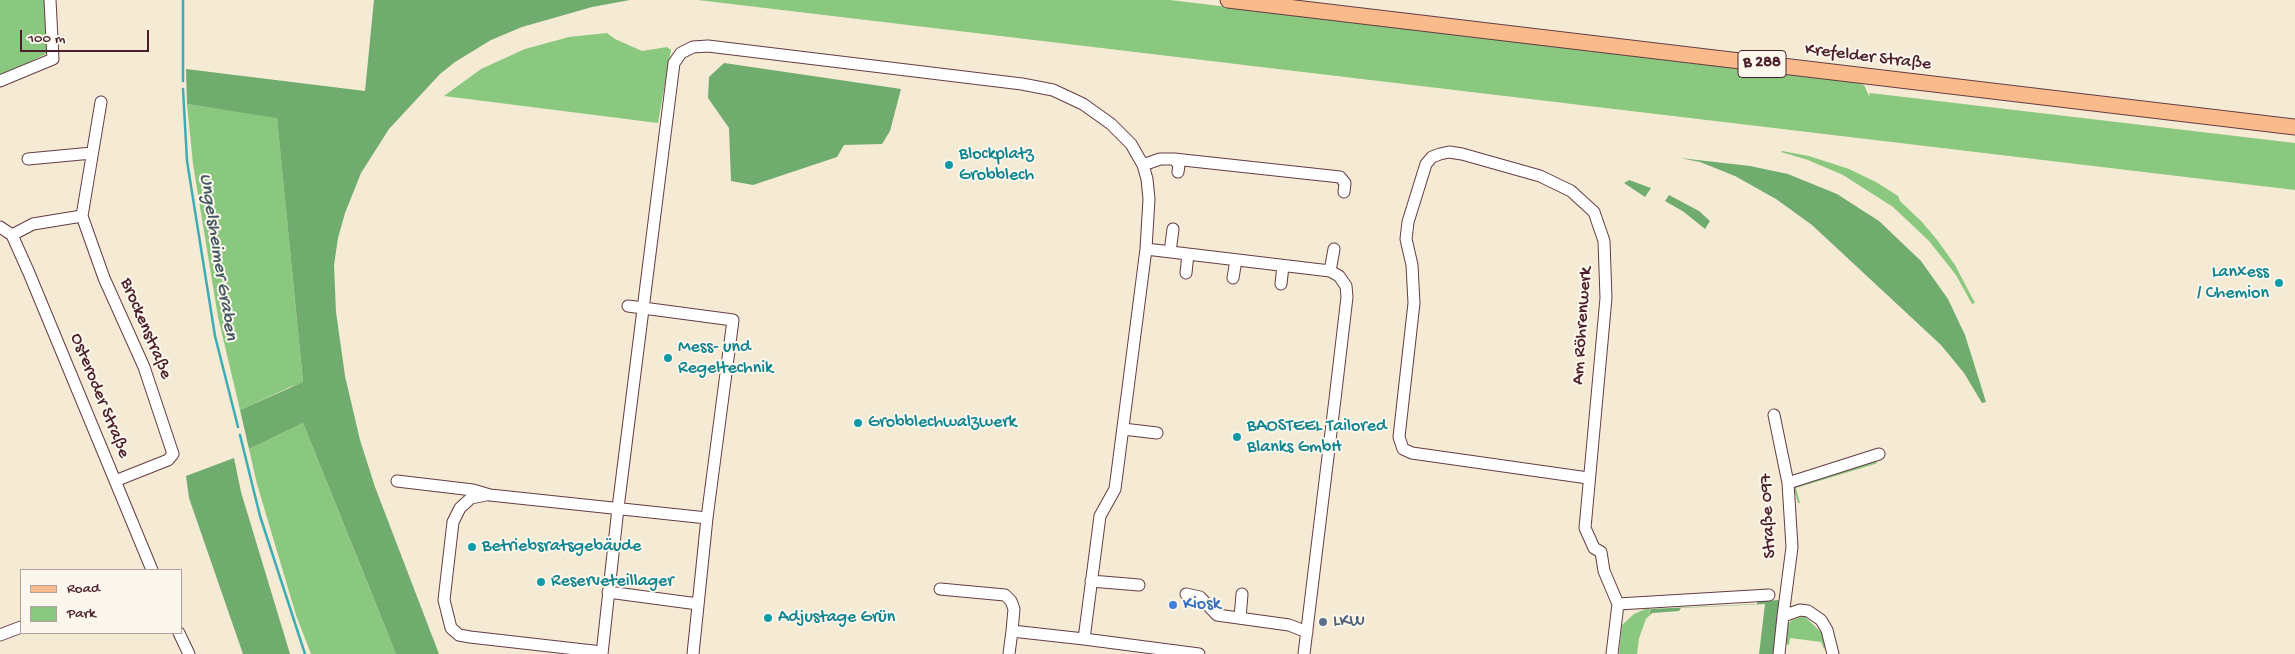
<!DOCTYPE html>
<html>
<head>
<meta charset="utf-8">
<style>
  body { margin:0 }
  #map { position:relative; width:2295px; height:654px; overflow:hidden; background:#f5ead4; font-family:"Gochi Hand",sans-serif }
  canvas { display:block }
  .legend { position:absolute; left:20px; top:569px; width:162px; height:65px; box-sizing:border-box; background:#fbf7ec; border:1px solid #b4a19f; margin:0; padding:6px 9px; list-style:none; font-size:15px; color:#4a1f2b }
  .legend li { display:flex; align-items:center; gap:10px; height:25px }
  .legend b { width:25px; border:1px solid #b4a19f }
  .scale { position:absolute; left:20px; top:30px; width:129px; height:22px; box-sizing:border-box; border:2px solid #4a1f2b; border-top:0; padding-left:6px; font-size:15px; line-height:18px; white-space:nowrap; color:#4a1f2b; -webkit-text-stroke:4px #fbf7ec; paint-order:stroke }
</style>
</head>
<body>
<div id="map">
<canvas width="2295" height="654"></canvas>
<ul class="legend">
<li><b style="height:6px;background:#fabb8c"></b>Road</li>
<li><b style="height:14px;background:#8ac87f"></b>Park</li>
</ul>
<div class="scale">100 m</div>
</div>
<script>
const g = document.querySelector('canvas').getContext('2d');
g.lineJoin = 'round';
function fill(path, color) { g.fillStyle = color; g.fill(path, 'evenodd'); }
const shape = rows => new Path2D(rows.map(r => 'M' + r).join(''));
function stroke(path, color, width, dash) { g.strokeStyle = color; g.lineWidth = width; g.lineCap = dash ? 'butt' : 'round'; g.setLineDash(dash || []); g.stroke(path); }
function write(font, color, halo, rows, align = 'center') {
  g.font = font + ' "Gochi Hand",sans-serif'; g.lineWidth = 4; g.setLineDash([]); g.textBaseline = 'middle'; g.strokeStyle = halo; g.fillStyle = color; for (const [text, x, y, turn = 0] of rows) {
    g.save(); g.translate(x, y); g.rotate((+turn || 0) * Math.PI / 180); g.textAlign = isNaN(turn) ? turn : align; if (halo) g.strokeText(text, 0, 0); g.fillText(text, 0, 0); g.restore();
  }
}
const green = shape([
  [0,0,48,0,48,53,0,76],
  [698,0,1170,0,1854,82,1864,85,1869,96,1870,93,2295,143,2295,190],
  [607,33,615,39,642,51,667,47,671,50,658,123,444,96,481,69,525,49,569,37],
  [187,104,277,117,303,383,290,387,240,410,218,317,193,164],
  [1782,151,1809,156,1849,169,1876,182,1898,196,1900,201,1922,222,1938,241,1955,265,1975,303,1972,304,1956,275,1929,241,1893,207,1843,175,1808,160,1781,152],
  [303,423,364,575,396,654,311,654,296,615,257,484,249,449],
  [1873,461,1878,463,1796,488,1800,503,1798,503,1794,489,1796,486],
  [1650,607,1649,616,1646,619,1639,638,1637,654,1619,654,1622,625,1634,614],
  [1804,616,1822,633,1826,648,1824,649,1821,642,1790,638,1789,645,1785,644,1787,625,1792,620]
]);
const forest = shape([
  [374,0,630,0,592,7,522,27,491,40,455,62,440,74,389,129,361,173,345,213,338,238,334,265,336,312,345,376,360,440,375,487,439,654,396,654,303,423,249,449,240,410,303,382,277,118,187,104,186,69,365,91],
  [724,63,901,89,890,131,882,144,844,145,837,157,753,185,731,181,729,128,708,98,709,77],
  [1680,158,1750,166,1788,174,1837,194,1879,221,1921,261,1948,299,1965,335,1986,402,1982,403,1964,373,1941,345,1812,225,1776,199,1735,176,1700,162],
  [1629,180,1651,188,1645,197,1624,183],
  [1669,195,1699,211,1710,221,1705,229,1684,212,1665,201],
  [234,458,241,492,290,654,243,654,189,498,186,476],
  [1781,600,1775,654,1759,654,1765,604,1681,608,1679,611,1652,613,1649,616,1651,607,1651,609,1757,604,1757,601]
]);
const stream = shape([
  [183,81,183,0],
  [183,89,187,161,215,336,238,427],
  [240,435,260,516,305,654]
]);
const minor = shape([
  [0,81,53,59,50,0],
  [101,102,82,216,104,278,144,367,173,454,168,460,115,481],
  [28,159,92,153],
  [1174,159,1179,165,1178,172],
  [1143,165,1160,159,1174,159,1340,177,1345,183,1344,192],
  [0,227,12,235,29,273,152,570],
  [12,235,33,224,82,216],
  [1170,252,1173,229],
  [1330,271,1334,249],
  [1186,273,1188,254],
  [1233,278,1236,260],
  [1281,284,1283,266],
  [628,306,733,320,707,518,693,654],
  [1774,415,1788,483,1792,547,1783,616],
  [1123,429,1157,433],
  [1588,478,1412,453,1403,449,1399,437,1414,303,1412,265,1406,239,1408,222,1426,164,1432,157,1440,154,1449,152,1462,154,1540,176,1571,191,1594,212,1604,241,1606,298,1585,528,1594,548,1601,552,1604,571,1618,604,1612,654],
  [397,481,473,490,490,495,707,518],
  [1788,483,1879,454],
  [486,495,471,498,460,508,453,522,444,600,451,628,459,635,470,637,602,652],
  [1091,581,1139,585],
  [940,589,1005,595,1011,601,1014,609,1012,631],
  [608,592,698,604],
  [1186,594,1200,597,1217,615,1289,625,1307,632],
  [1618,604,1769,595],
  [1240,618,1242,594],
  [179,633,189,654],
  [0,635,21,627],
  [602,654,618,508,674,63,681,53,693,47,708,46,1022,84,1053,90,1083,104,1111,124,1131,144,1143,165,1147,179,1149,199,1146,249],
  [1009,654,1012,631,1084,639],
  [1199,654,1084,639,1100,516,1115,489,1146,249,1330,271,1339,276,1346,286,1347,297,1335,399,1304,654],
  [1779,654,1783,616,1800,610,1808,611,1821,620,1827,630,1833,654]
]);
const major = shape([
  [1228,0,2295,127]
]);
const markers = [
  [949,165,5,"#0f9aa8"],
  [2279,283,5,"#0f9aa8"],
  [668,358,5,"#0f9aa8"],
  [858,423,5,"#0f9aa8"],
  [1237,437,5,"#0f9aa8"],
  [472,547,5,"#0f9aa8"],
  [541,582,5,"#0f9aa8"],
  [1173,605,5,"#3f7fe0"],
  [768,618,5,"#0f9aa8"],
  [1323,622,5,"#5c6f8a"]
];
const shields = [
  [1762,64,48]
];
const shieldNames = [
  ["B 288",1762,64]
];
const streetNames = [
  ["Krefelder Straße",1868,58,7],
  ["Am Röhrenwerk",1583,326,-86],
  ["Brockenstraße",145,329,67],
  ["Osteroder Straße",99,396,68],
  ["Straße 097",1769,516,-93]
];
const cultureNames = [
  ["Blockplatz",959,155],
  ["Grobblech",959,176],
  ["Lanxess",2269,273,"right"],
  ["/ Chemion",2269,294,"right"],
  ["Mess- und",678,348],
  ["Regeltechnik",678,369],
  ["Grobblechwalzwerk",868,423],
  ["BAOSTEEL Tailored",1247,427],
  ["Blanks GmbH",1247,448],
  ["Betriebsratsgebäude",482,547],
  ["Reserveteillager",551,582],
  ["Adjustage Grün",778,618]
];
const shopNames = [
  ["Kiosk",1183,605]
];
const serviceNames = [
  ["LKW",1333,622]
];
const waterNames = [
  ["Ungelsheimer Graben",217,257,81]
];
fill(green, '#8ac87f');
fill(forest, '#6fac6e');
stroke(stream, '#3cadb5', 2.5);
stroke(minor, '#643d44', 13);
stroke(major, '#643d44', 17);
stroke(minor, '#fff', 11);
stroke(major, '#fabb8c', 15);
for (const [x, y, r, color] of markers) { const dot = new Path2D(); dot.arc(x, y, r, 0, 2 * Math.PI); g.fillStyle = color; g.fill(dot); stroke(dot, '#fbf7ec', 2); }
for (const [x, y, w] of shields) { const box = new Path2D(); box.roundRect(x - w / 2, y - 13.5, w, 27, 4); g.fillStyle = '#fbf7ec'; g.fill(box); stroke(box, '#4a1f2b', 1); }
write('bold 16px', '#4a1f2b', null, shieldNames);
write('18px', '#4a1f2b', '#fbf7ec', streetNames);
write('18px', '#0d838f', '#fbf7ec', cultureNames, 'left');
write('18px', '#366cbe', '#fbf7ec', shopNames, 'left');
write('18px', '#4e5e75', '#fbf7ec', serviceNames, 'left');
write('italic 19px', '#445862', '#fbf7ec', waterNames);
</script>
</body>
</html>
